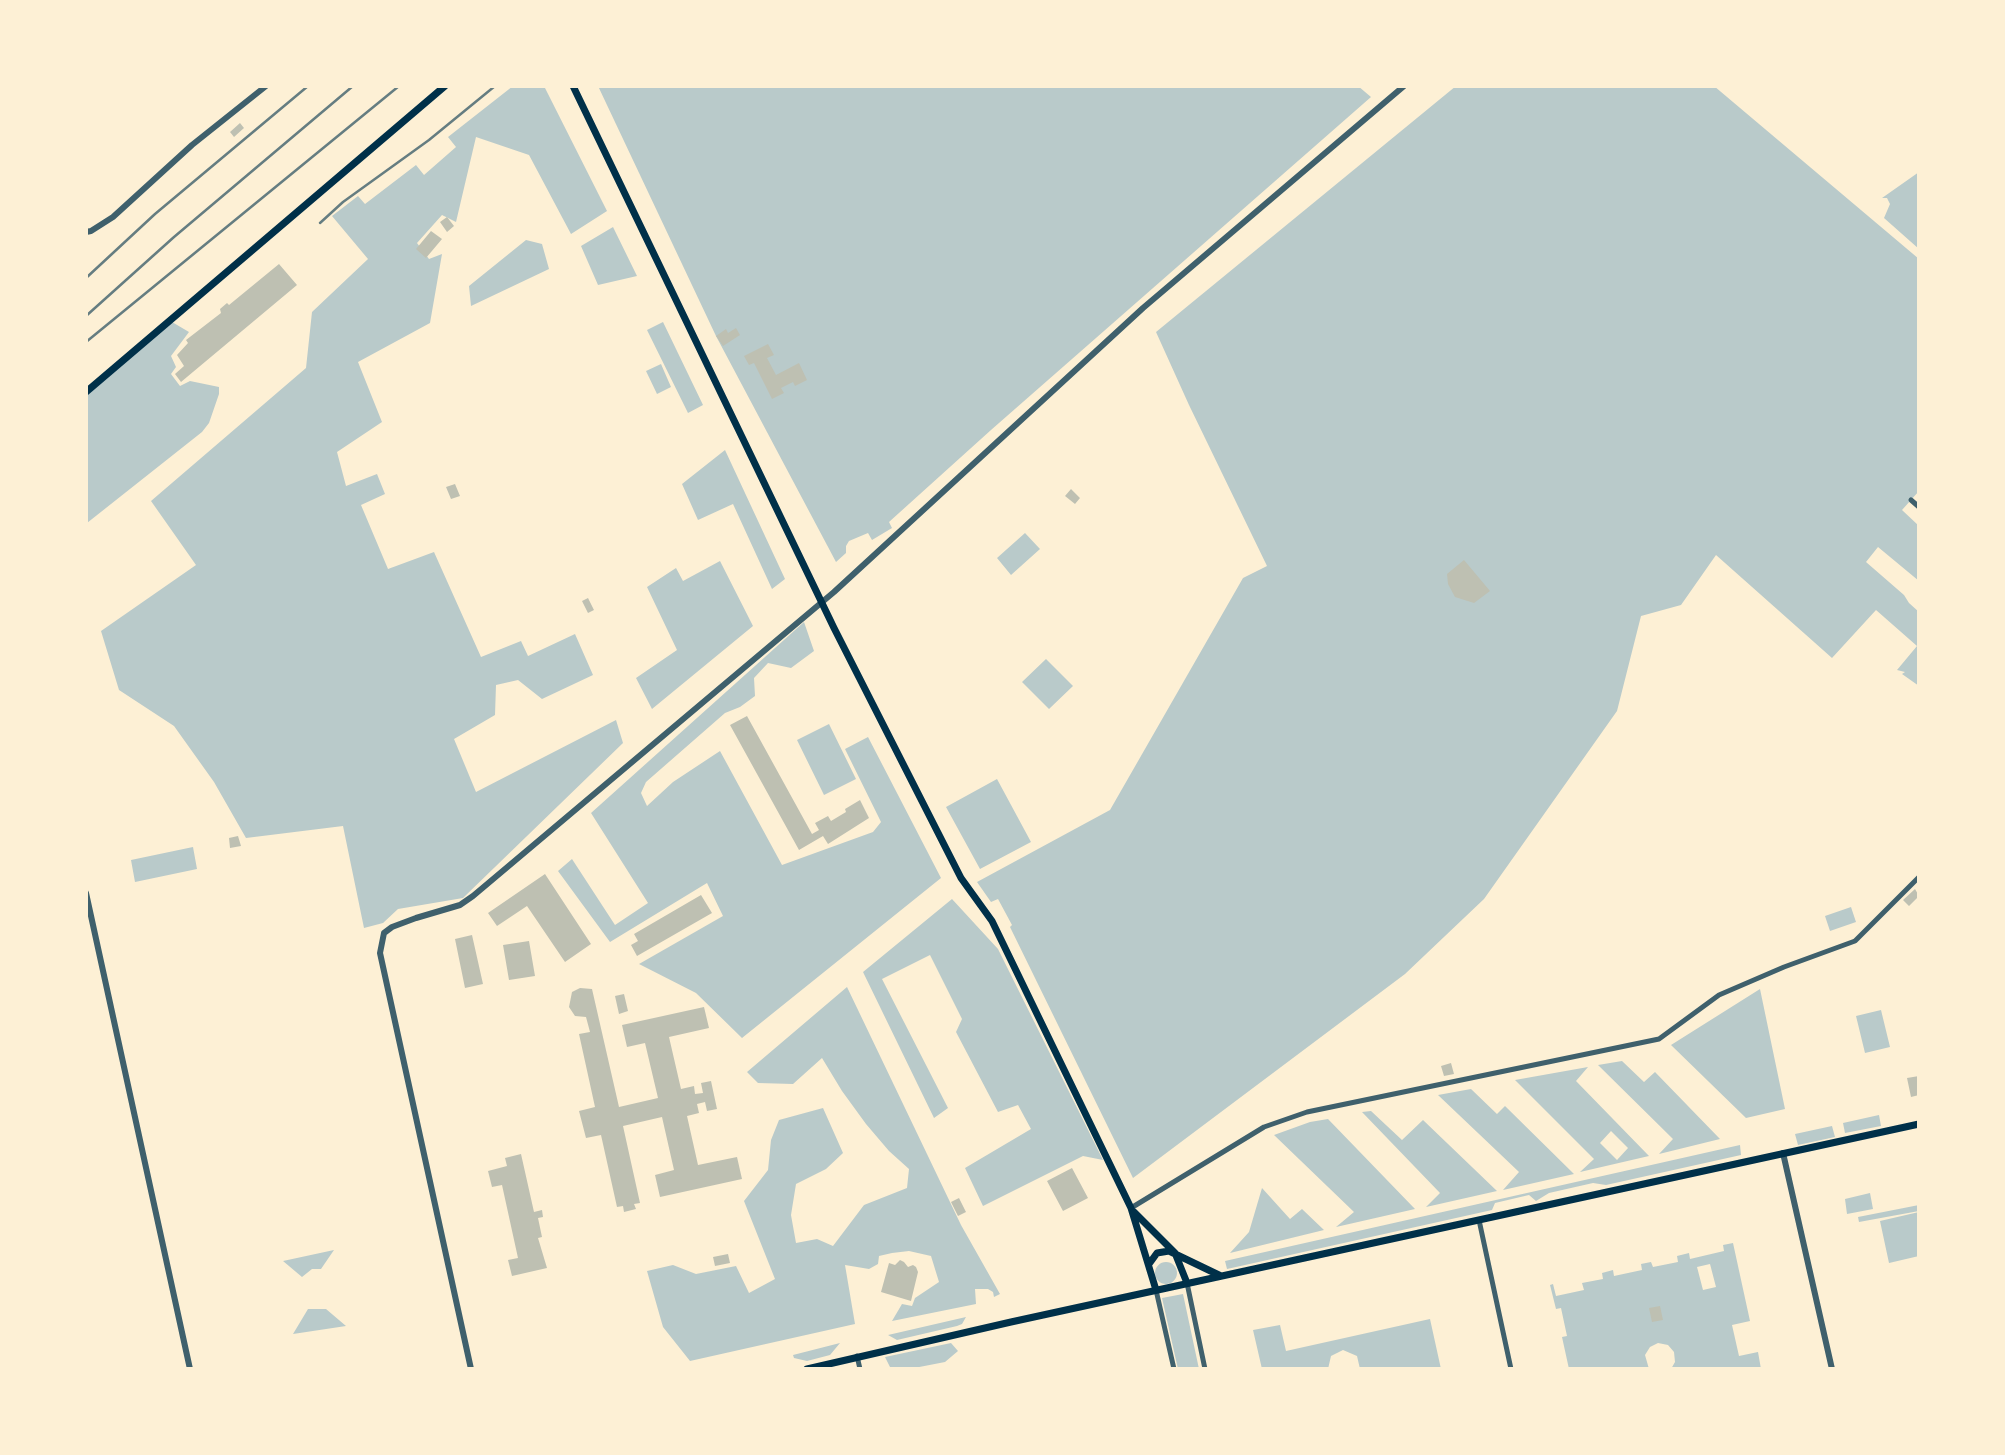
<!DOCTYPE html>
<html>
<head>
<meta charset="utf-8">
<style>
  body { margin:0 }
  #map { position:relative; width:2005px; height:1455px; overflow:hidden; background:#fdf0d5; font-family:"IBM Plex Serif",serif }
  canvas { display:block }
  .frame { position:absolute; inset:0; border:88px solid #fdf0d5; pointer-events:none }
</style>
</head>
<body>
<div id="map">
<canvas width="2005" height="1455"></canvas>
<div class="frame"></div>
</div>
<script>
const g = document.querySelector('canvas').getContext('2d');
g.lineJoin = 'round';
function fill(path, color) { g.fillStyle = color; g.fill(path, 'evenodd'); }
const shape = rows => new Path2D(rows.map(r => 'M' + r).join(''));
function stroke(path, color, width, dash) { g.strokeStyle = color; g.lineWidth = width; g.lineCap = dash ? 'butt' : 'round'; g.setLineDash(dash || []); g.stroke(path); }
const green = shape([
  [513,86,544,86,607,211,571,234,529,155,476,137,456,222,442,215,417,243,429,259,442,254,430,323,358,362,382,422,337,452,346,486,377,474,385,494,361,505,388,569,434,552,481,657,521,641,528,656,575,634,593,675,542,699,518,680,496,685,495,715,454,739,476,792,616,720,623,743,463,898,398,909,383,923,364,928,343,826,246,838,214,782,174,726,119,690,101,631,196,565,151,501,306,368,312,312,368,259,332,216,358,196,365,204,416,165,424,175,456,147,448,137],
  [598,86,1358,86,1371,97,991,430,889,522,892,528,872,540,868,533,849,541,846,546,846,553,836,562,716,336],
  [1456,86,1714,86,1919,259,1919,491,1902,510,1919,526,1919,581,1878,547,1866,562,1904,595,1909,603,1919,612,1919,686,1902,674,1905,672,1897,670,1917,646,1876,610,1832,658,1716,555,1681,605,1641,616,1617,711,1484,899,1405,974,1133,1178,1010,927,1012,925,998,899,991,902,977,882,1110,810,1243,578,1267,566,1189,405,1156,332],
  [1919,172,1919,249,1884,218,1890,204,1887,198,1882,198],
  [613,227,637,276,598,285,581,246],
  [526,240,542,244,549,269,471,306,469,286],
  [172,322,189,332,171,356,176,367,171,374,180,386,190,381,219,387,219,394,209,423,202,432,87,523,86,396],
  [663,322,703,405,688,413,647,330],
  [661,364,671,387,657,394,646,371],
  [725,450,785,579,772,589,733,504,698,520,682,484],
  [1025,533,1040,549,1011,575,997,558],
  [720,561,753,626,652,709,636,678,677,650,647,587,676,568,683,581],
  [804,622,814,651,791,668,768,663,754,678,755,696,740,707,725,713,646,782,641,793,647,806,673,782,720,751,782,865,873,832,881,822,845,749,868,737,941,878,742,1038,696,993,639,964,723,916,707,883,610,942,558,871,572,859,615,925,648,903,591,813],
  [1046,659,1073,686,1049,709,1022,682],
  [829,724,856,779,824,795,797,740],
  [997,779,1031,842,980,869,946,807],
  [193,847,197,869,135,882,131,860],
  [952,899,998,949,1103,1160,1083,1156,983,1206,965,1168,1031,1129,1018,1105,998,1112,956,1032,962,1019,930,955,882,979,948,1108,934,1118,863,972],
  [1851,907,1856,922,1830,931,1825,916],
  [847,987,961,1225,1000,1294,994,1297,993,1292,988,1289,975,1289,976,1304,892,1321,902,1304,912,1306,915,1298,939,1282,931,1256,909,1251,892,1253,879,1256,878,1264,869,1269,845,1265,855,1324,690,1361,663,1327,647,1271,673,1265,696,1274,736,1266,749,1293,775,1279,744,1201,768,1170,771,1140,779,1120,823,1108,843,1153,826,1169,796,1184,791,1215,796,1243,817,1239,833,1246,864,1205,907,1188,909,1169,889,1151,866,1124,842,1091,822,1058,793,1084,758,1083,747,1072],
  [1760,989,1785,1109,1746,1118,1671,1045],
  [1881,1010,1890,1047,1865,1053,1856,1016],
  [1622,1061,1644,1082,1655,1072,1720,1139,1659,1154,1673,1139,1598,1065],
  [1588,1067,1576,1081,1649,1156,1580,1172,1594,1159,1515,1080],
  [1611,1131,1628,1148,1617,1160,1600,1143],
  [1471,1089,1497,1114,1505,1106,1574,1174,1503,1190,1519,1172,1438,1095],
  [1371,1111,1402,1140,1423,1120,1497,1191,1426,1207,1440,1193,1362,1112],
  [1879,1115,1881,1126,1845,1133,1843,1123],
  [1328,1119,1415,1209,1336,1227,1354,1212,1274,1135,1310,1122],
  [1832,1126,1835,1137,1798,1145,1795,1134],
  [1740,1145,1741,1155,1606,1185,1593,1183,1549,1193,1536,1201,1529,1195,1495,1203,1492,1210,1227,1269,1225,1261],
  [1262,1188,1290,1219,1302,1209,1324,1230,1230,1253,1249,1232],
  [1870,1193,1873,1209,1847,1214,1845,1199],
  [1919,1205,1919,1211,1859,1222,1858,1217],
  [1919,1212,1919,1256,1889,1263,1880,1221],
  [1733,1243,1750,1321,1732,1325,1739,1356,1758,1352,1761,1369,1671,1369,1675,1362,1674,1352,1668,1345,1658,1343,1650,1347,1645,1355,1649,1369,1569,1369,1562,1337,1567,1336,1561,1308,1556,1309,1550,1285,1553,1284,1556,1296,1584,1290,1582,1283,1603,1279,1602,1273,1613,1270,1614,1276,1642,1270,1641,1264,1651,1262,1653,1267,1678,1262,1677,1256,1689,1253,1690,1259,1724,1251,1723,1245],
  [1710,1264,1716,1287,1703,1290,1697,1267],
  [334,1250,321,1269,312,1269,302,1277,283,1261],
  '1155 1273a11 11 0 1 1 22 0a11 11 0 1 1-22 0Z',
  [1183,1294,1199,1369,1178,1369,1162,1298],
  [308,1309,326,1309,346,1326,293,1334],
  [966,1317,962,1324,957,1326,897,1340,888,1335],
  [1430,1319,1441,1369,1360,1369,1357,1356,1343,1350,1331,1356,1328,1369,1262,1369,1253,1330,1280,1325,1286,1351],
  [840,1343,830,1355,807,1361,794,1358,793,1355],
  [951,1343,958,1351,945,1362,909,1369,891,1369,885,1357]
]);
const building = shape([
  [240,123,244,128,234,137,230,132],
  [447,217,454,226,447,232,440,222],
  [431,231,442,239,426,258,416,249],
  [279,264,297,285,181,382,175,374,184,366,177,355,188,343,186,340,221,313,220,309,227,303,229,305],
  [736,328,740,335,723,346,716,336,726,329,728,333],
  [768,344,774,355,767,358,776,375,799,363,807,380,795,386,793,382,781,388,784,393,772,399,754,363,749,365,744,356],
  [455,484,460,496,451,499,446,487],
  [1071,489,1080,498,1075,504,1065,496],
  [1464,560,1490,591,1474,603,1455,597,1448,584,1447,574],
  [588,598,594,610,588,613,582,601],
  [747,716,812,834,819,830,815,823,828,816,831,821,846,812,845,809,860,800,869,818,828,844,823,836,799,850,730,725],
  [238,836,241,846,230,848,229,838],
  [545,874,591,944,565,962,527,906,497,926,488,913],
  [1915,889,1919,896,1909,906,1903,900],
  [701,895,712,913,637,956,631,945,638,941,634,934],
  [472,935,483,984,465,988,455,939],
  [529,941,535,976,509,980,503,945],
  [580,988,592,989,619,1107,658,1098,645,1043,627,1047,622,1025,704,1007,709,1028,669,1037,681,1089,694,1086,695,1094,703,1093,701,1083,711,1081,717,1109,707,1111,705,1102,697,1104,699,1113,687,1116,698,1165,737,1157,742,1179,660,1197,655,1175,674,1170,662,1117,623,1126,640,1203,634,1204,636,1209,624,1212,623,1206,617,1207,601,1135,586,1138,579,1111,595,1107,579,1034,590,1032,586,1017,575,1016,569,1007,572,992],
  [624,994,628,1011,619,1014,615,996],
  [1451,1063,1454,1074,1444,1076,1441,1066],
  [1919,1076,1919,1095,1911,1097,1907,1078],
  [521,1154,534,1212,542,1210,543,1217,538,1218,542,1237,538,1238,547,1268,512,1276,508,1260,518,1258,502,1185,492,1187,488,1171,507,1166,505,1158],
  [1072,1168,1088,1198,1063,1211,1047,1181],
  [959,1198,966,1212,958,1216,951,1202],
  [728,1254,730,1263,715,1266,713,1257],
  [900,1260,904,1262,908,1267,913,1265,916,1267,918,1272,911,1301,881,1292,889,1263,895,1265],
  [1660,1306,1663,1320,1652,1322,1649,1308]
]);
const minor = shape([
  [1911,500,1919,507],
  [1131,1208,1264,1127,1307,1112,1659,1039,1719,995,1784,967,1855,941,1919,877],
  [1479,1220,1511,1369],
  [1187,1283,1205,1369],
  [1156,1290,1174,1369],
  [857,1356,860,1369]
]);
const tertiary = shape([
  [86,232,91,231,113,217,192,145,266,86],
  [86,893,190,1369],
  [1783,1153,1832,1369],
  [471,1369,380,953,384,933,392,927,416,918,460,905,473,896,834,592,1143,308,1404,86]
]);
const secondary = shape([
  [573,86,834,628,961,878,992,921,1131,1208,1156,1290],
  [86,392,445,86],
  [1134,1212,1175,1253,1187,1283],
  [1149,1264,1157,1253,1169,1251,1221,1276],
  [807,1369,1011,1322,1919,1124]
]);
const rail = shape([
  [320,223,343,202,429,140,495,86],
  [86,278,155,214,308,86],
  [86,316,174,237,353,86],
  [86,342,399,86]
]);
fill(green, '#b9caca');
fill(building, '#bec0b2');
stroke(minor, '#3f606c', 5);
stroke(tertiary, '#3f606c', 6);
stroke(secondary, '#003049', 7);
stroke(rail, '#657d81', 2.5);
</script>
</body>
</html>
